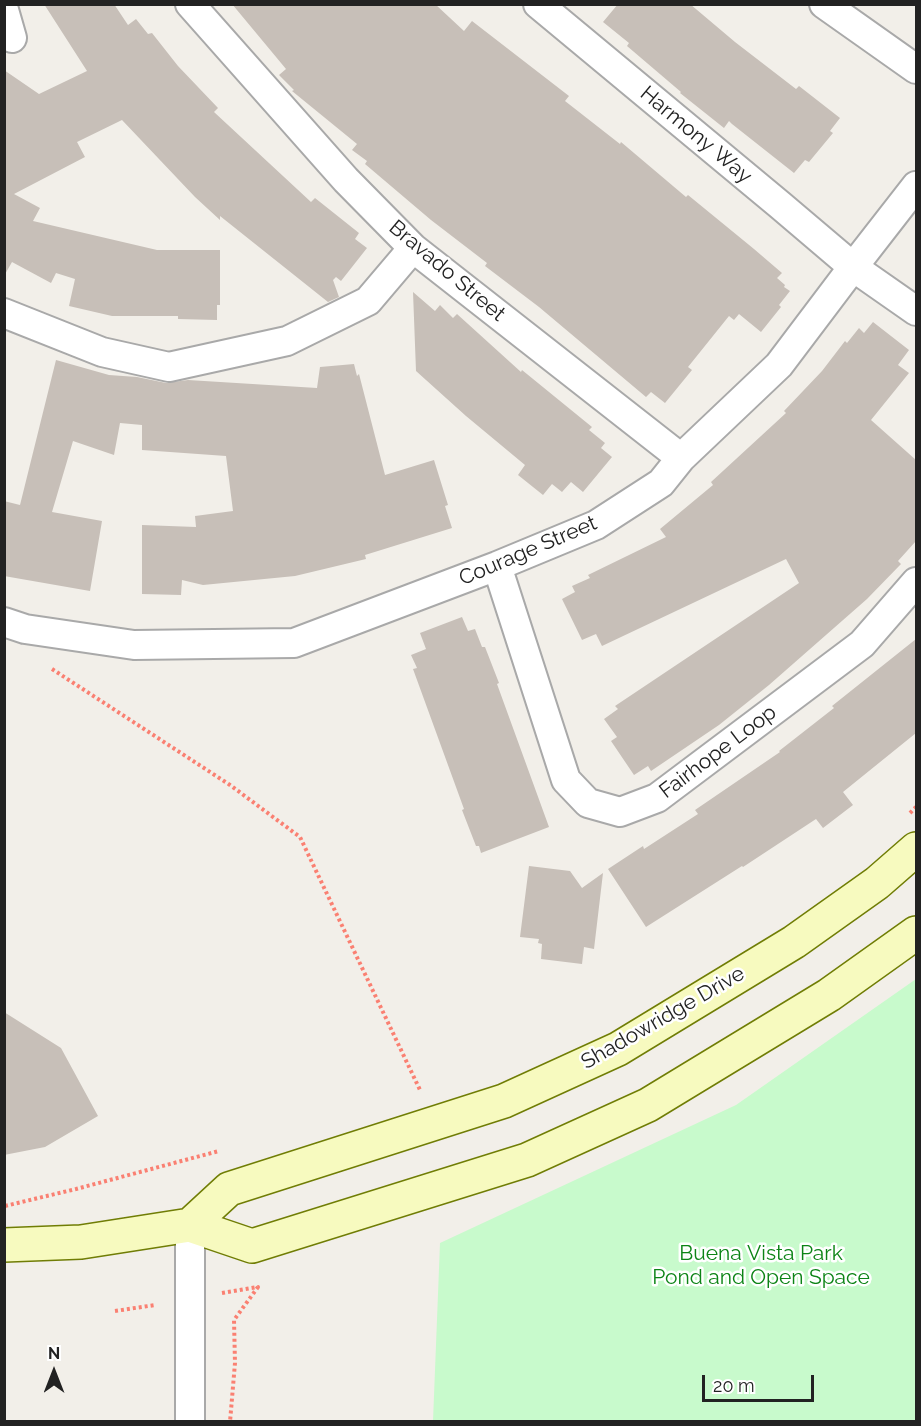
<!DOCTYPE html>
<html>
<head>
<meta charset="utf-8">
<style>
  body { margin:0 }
  #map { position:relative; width:921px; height:1426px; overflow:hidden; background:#f2efe9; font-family:Raleway,sans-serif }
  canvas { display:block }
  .frame { position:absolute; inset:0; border:6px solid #222; pointer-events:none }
  .north { position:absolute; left:24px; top:1342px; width:60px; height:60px; -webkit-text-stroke:4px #fff; paint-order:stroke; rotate:0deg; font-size:16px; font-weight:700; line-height:24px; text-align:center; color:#222 }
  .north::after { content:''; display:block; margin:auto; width:21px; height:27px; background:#222; clip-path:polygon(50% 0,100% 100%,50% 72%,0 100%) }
  .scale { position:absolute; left:702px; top:1375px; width:112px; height:27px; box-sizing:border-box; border:3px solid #222; border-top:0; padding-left:8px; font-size:18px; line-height:21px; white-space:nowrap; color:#222; -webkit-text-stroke:4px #fff; paint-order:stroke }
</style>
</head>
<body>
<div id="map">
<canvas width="921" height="1426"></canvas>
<div class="frame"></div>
<div class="north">N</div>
<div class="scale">20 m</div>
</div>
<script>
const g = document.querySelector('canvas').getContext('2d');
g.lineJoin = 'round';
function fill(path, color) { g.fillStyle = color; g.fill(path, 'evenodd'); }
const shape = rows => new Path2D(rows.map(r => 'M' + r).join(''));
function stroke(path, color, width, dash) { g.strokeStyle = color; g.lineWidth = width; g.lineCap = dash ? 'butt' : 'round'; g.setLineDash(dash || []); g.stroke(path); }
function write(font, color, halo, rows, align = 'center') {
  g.font = font + ' Raleway,sans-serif'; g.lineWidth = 5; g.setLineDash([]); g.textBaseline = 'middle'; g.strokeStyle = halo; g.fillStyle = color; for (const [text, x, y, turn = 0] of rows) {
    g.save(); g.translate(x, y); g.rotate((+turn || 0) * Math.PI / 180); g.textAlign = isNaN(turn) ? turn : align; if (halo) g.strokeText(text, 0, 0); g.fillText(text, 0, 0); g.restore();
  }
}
const park = shape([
  [916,979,916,1421,433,1421,440,1243,736,1105]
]);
const building = shape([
  [44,4,114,4,128,25,136,19,148,34,152,33,178,66,218,108,214,112,311,202,315,198,359,233,355,239,367,248,341,281,336,277,333,280,339,297,328,302,220,216,220,220,195,197,122,120,77,142,85,157,14,194,40,208,33,221,157,250,220,250,220,305,217,305,217,320,178,319,178,316,112,316,69,306,75,279,56,273,51,283,12,262,4,276,4,70,39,94,87,71],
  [232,4,435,4,464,31,472,21,569,96,565,101,620,144,621,142,686,197,688,195,754,249,782,273,777,278,785,285,784,287,790,291,779,305,781,307,761,332,739,314,734,320,729,316,688,367,692,370,665,403,651,392,646,397,539,307,485,266,487,263,431,220,365,164,367,161,352,150,357,144,292,91,294,90,279,75,286,69],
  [618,4,690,4,735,42,796,89,799,86,840,118,830,131,833,133,809,162,805,160,794,173,732,124,729,121,724,128,680,93,681,92,627,46,629,43,603,22],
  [413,292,435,311,440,305,453,318,457,314,521,372,522,370,592,427,589,430,605,443,601,448,612,457,583,492,571,482,562,492,552,484,543,495,518,475,525,465,466,416,416,371],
  [873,322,909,350,898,365,909,373,871,420,916,460,916,541,898,561,901,564,867,599,769,685,719,725,651,771,648,766,634,775,611,741,617,737,604,719,618,709,615,706,799,583,786,559,602,646,596,634,582,640,562,599,575,592,572,586,590,578,588,575,666,537,660,529,713,485,711,482,786,413,784,411,822,371,845,341,847,343,859,328,864,333],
  [56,360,109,375,137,377,166,383,188,380,317,388,320,367,354,364,357,376,359,374,385,475,434,460,448,505,445,506,452,528,365,555,366,559,295,576,203,585,182,580,181,595,142,594,142,525,196,527,195,516,233,511,226,456,142,450,142,425,120,423,114,455,73,441,52,512,102,521,90,591,4,576,4,501,20,505],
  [462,617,468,631,475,629,482,647,485,647,499,683,497,684,549,827,481,853,479,846,476,846,462,810,464,809,413,669,417,668,411,655,426,649,420,633],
  [916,639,916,733,843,792,853,805,823,828,816,819,743,867,742,866,646,927,608,869,643,846,644,849,698,814,695,810,780,752,779,751,834,708,832,706],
  [529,866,570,871,582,888,603,873,594,949,584,947,582,964,541,959,542,944,538,943,539,939,520,937],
  [4,1012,61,1048,98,1116,45,1147,4,1155]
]);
const path = shape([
  [52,669,230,785,300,837,420,1090],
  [910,813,916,807],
  [5,1206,76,1189,219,1151],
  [222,1293,258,1287,234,1320,235,1363,230,1422],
  [115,1311,155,1305]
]);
const street = shape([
  [190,4,346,180,413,248,681,458],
  [538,4,780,205,853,267,916,311],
  [824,4,916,69],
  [4,10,12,38],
  [4,313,102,352,169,367,287,341,368,301,413,248],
  [497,566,566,780,588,803,620,812,657,798,862,644,916,582],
  [4,622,25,629,134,645,294,643,497,566,596,525,661,483,681,458,779,365,853,267,916,186],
  [190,1422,190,1225]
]);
const secondary = shape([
  [190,1225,229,1189,504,1101,618,1049,794,942,877,883,916,849],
  [4,1245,81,1242,190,1225,252,1246,527,1160,648,1105,829,995,916,933]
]);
const streetNames = [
  ["Harmony Way",696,135,40],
  ["Bravado Street",447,271,40],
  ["Courage Street",528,551,-23],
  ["Fairhope Loop",718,752,-37],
  ["Shadowridge Drive",663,1018,-30]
];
const parkNames = [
  ["Buena Vista Park",761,1254],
  ["Pond and Open Space",761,1278]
];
fill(park, '#c8facc');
fill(building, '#c7bfb8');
stroke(street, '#a9a9a9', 32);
stroke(secondary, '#707d05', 36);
stroke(path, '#fa8072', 4, [3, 3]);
stroke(street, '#fff', 28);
stroke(secondary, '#f7fabf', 33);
write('21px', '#222', '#fff', streetNames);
write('21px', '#0c8416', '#fff', parkNames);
</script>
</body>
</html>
